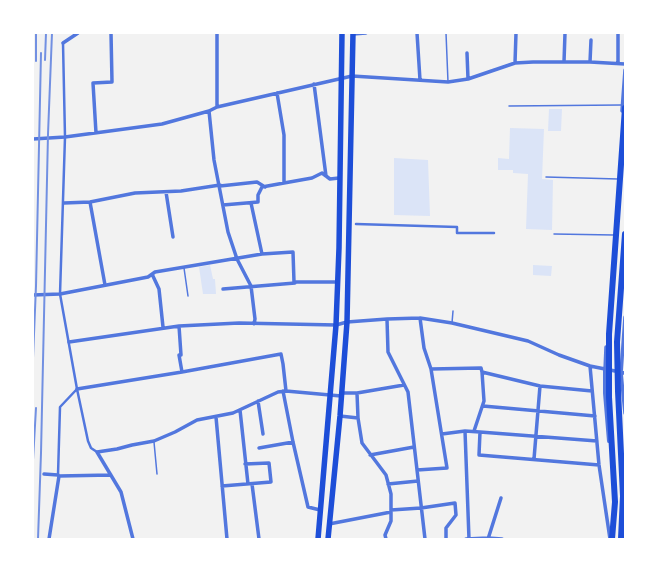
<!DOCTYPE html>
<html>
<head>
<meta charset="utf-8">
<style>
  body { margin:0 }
  #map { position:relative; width:658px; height:572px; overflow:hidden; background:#f2f2f2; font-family:"IBM Plex Sans",sans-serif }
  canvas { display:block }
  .frame { position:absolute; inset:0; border:34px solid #fff; pointer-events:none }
</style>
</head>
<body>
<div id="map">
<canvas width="658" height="572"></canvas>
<div class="frame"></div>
</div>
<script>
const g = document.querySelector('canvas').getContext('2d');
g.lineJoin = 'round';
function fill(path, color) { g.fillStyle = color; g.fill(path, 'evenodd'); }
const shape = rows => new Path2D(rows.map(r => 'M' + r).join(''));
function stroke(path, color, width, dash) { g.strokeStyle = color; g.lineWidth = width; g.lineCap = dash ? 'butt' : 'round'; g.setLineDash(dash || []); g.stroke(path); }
const green = shape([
  [549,109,562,109,561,131,548,131],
  [510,128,544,129,542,179,553,180,552,230,526,229,528,174,513,173,513,170,498,170,498,158,509,159],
  [394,158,428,160,430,216,394,215],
  [210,265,213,279,215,279,216,294,203,294,199,267],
  [533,265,552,266,551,276,533,275]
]);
const service = shape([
  [446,33,448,82],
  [509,106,621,105],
  [546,177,618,179],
  [554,234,614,235],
  [184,268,188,296],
  [452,323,453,311],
  [154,442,157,474]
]);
const pedestrian = shape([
  [63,43,65,137,60,294,77,389,88,441,91,448,97,452],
  [356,224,457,227,457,233,494,233],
  [58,475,60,407,77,389]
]);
const minor = shape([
  [217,33,217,107],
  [417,33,420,80],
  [353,34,366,33],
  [63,43,78,33],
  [467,53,468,79],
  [564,62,565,33],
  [590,62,591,40],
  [515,63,516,33],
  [618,64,618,33],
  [314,84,326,176],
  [209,111,214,160,228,232,237,259,251,286,255,319,254,324],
  [622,111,625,70],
  [96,133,93,83,112,82,111,33],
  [33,139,65,137,162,124,209,111,217,107,352,76,448,82,468,79,515,63,533,62,590,62,625,64],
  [284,183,312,178,322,173,330,179,339,178],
  [220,186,257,182,265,187],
  [166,192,173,237],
  [90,202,105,285],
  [64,203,90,202,135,193,181,191,220,185],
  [251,203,262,254],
  [223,205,258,202,258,195,262,187,284,183,284,135,277,93],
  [152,274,159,289,163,327],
  [223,289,295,283,294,282,337,282],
  [33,295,60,294,148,277,155,272,262,254,293,252,294,282],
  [625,317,621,373,625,413],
  [420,318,424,348,431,369,481,368,482,372,484,401,474,431],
  [387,319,388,352,408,392,425,539],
  [179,326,181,355,179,355,182,372],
  [69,342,179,326,239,323,336,325,347,322,387,319,420,318,452,323,528,341,559,355,590,366,625,373],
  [590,366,599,465,610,539],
  [605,370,606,347],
  [482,372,540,386,592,391],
  [77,389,182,372,281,354,283,364,286,391],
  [283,391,293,442,308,507,320,510],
  [342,393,357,393],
  [258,401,263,434],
  [483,406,595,416],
  [240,410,248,484],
  [340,416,358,418,362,443,386,475,391,494,391,521,385,535,386,539],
  [216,417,227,539],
  [358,418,357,393,404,385],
  [465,431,469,539],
  [480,432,597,441],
  [442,434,465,431,480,432,479,455,599,465],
  [259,448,293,442],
  [370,455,414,447],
  [534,459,540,386],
  [417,470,447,468,431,369],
  [44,474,58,475],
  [252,484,259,539],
  [388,484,418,481],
  [222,486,271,482,269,463,245,464],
  [391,510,421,508,455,503,456,515,446,528,446,539],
  [329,524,391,512],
  [49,539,59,476,111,475],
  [133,539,121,492,97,452,117,449,132,445,154,441,175,432,197,420,233,413,278,392,286,391,341,396],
  [466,539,488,538,502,539],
  [488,539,501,498]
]);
const tertiary = shape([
  [605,370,605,393,609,441]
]);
const trunk = shape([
  [318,539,336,325,339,248,342,33],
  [328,539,340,416,347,322,353,33]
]);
const motorway = shape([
  [612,539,615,502,609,397,609,334,625,108],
  [621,539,623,496,618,391,617,342,625,234]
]);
const rail = shape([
  [36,33,36,61],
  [45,60,46,33],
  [33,358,36,286,41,53],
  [33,460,36,408],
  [38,539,41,453,48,134,52,33]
]);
fill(green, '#dbe4f7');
stroke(service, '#5277de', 1.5);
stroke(pedestrian, '#5277de', 2.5);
stroke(minor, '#5277de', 3.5);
stroke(tertiary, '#5277de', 4);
stroke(trunk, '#1d4ed8', 5.5);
stroke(motorway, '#1d4ed8', 6);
stroke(rail, '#7290e2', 2);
</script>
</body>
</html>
